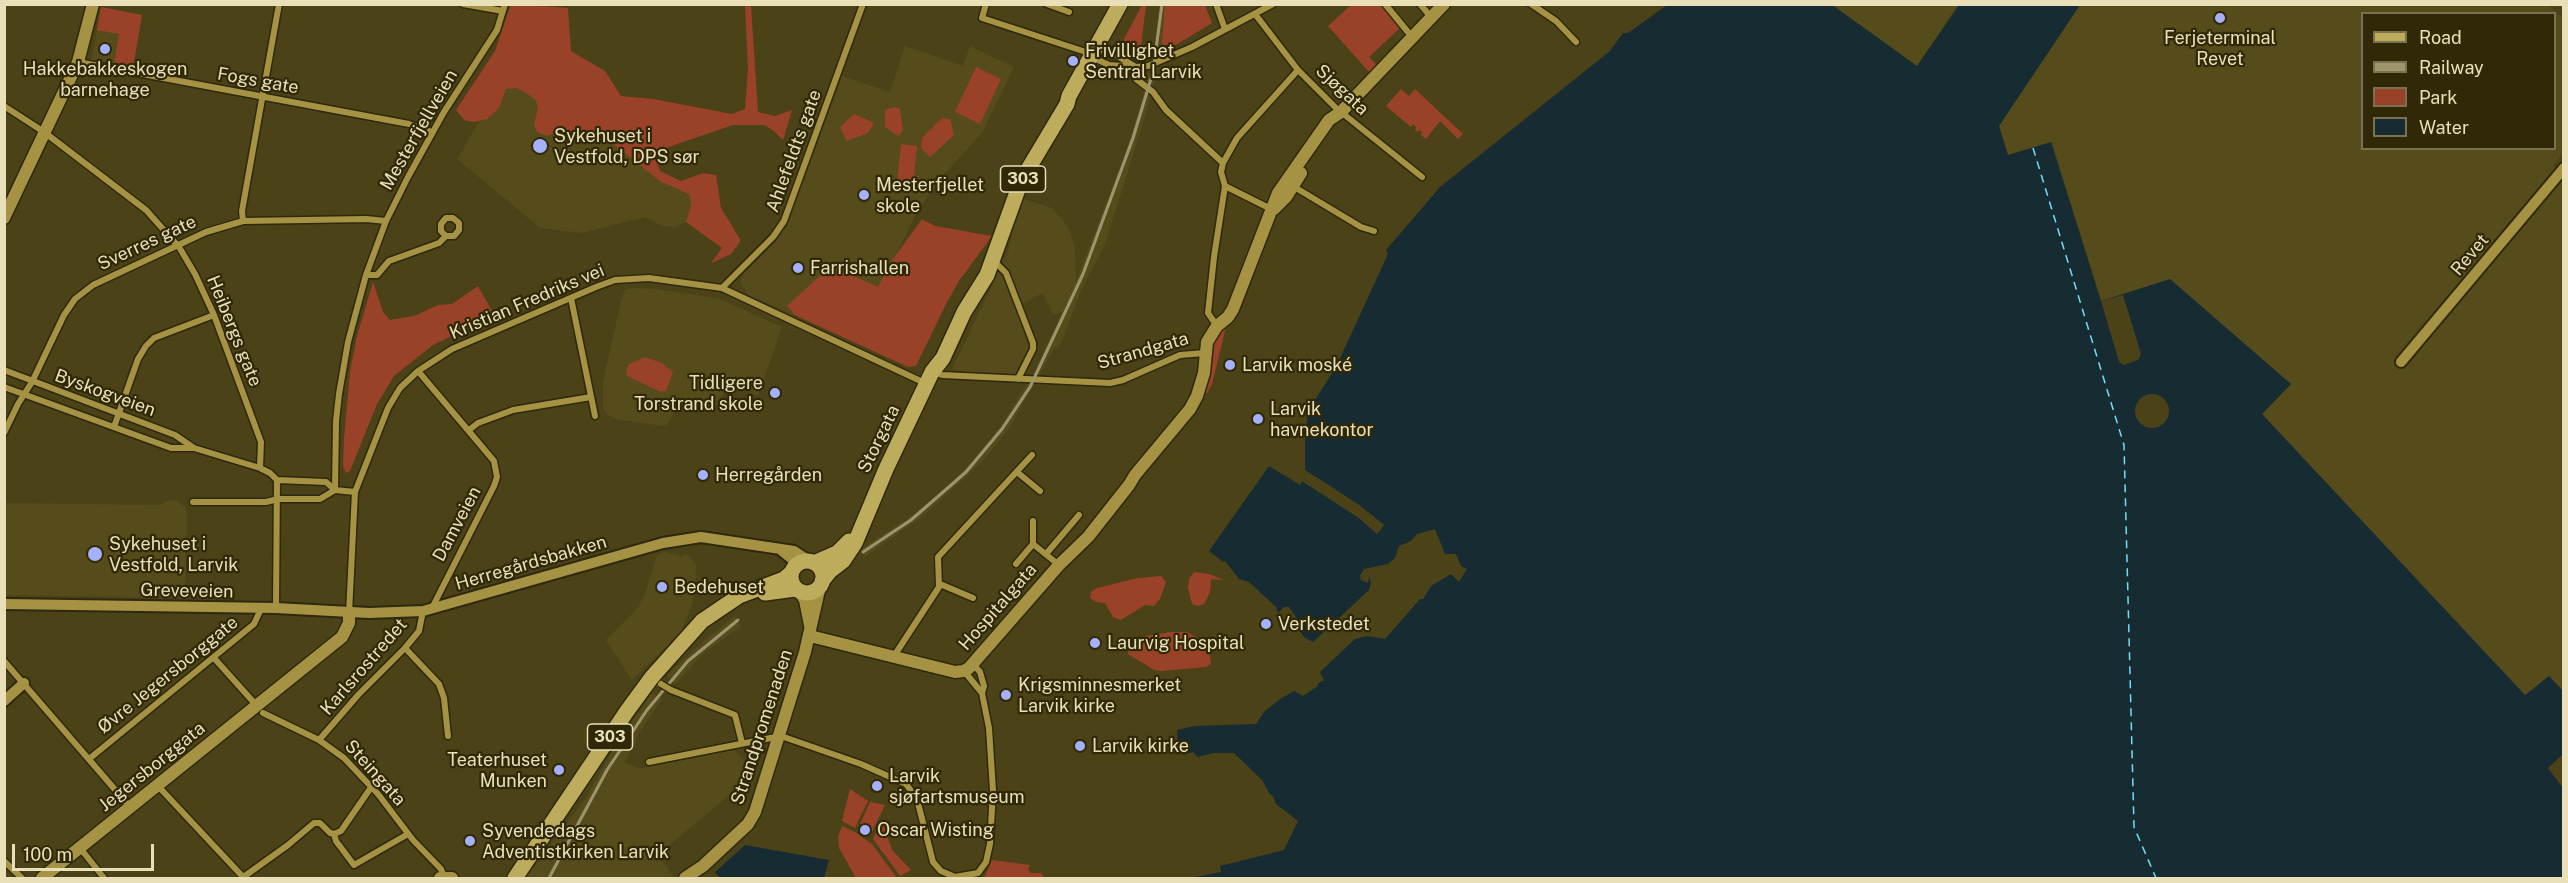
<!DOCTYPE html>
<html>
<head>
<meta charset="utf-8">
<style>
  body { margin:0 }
  #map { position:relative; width:2568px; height:883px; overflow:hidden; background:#4b4218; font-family:"Public Sans",sans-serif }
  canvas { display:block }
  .frame { position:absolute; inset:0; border:6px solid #e9e0ba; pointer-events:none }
  .legend { position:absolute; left:2361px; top:12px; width:195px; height:138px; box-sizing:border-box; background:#302806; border:2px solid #7a724e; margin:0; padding:8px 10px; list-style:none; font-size:18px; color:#e9e0ba }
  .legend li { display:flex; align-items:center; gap:12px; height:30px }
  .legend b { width:30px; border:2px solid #7a724e }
  .scale { position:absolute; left:12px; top:844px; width:142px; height:27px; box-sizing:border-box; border:3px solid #e9e0ba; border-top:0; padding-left:8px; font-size:18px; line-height:21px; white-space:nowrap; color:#e9e0ba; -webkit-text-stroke:4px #302806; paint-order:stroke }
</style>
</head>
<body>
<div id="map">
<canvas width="2568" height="883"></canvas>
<div class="frame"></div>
<ul class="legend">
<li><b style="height:8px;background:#beac5d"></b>Road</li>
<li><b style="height:8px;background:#9e956d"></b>Railway</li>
<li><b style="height:16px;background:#9a4228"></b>Park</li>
<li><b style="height:16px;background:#172c32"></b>Water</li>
</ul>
<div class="scale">100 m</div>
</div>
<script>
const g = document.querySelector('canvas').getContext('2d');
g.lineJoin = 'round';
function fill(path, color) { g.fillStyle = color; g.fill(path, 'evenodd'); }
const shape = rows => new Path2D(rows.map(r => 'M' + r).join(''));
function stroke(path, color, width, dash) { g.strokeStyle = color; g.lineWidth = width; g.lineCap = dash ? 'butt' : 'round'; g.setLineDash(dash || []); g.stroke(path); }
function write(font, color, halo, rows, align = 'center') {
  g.font = font + ' "Public Sans",sans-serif'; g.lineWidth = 4.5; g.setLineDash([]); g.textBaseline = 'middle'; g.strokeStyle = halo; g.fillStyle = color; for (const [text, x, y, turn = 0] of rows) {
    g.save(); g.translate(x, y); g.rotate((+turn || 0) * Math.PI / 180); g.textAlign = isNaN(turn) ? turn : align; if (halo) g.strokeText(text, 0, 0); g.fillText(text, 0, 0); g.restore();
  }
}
const built = shape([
  [2547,4,2563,18,2563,152,2553,166,2564,174,2563,691,2549,676,2525,696,2262,414,2291,384,2123,295,2101,301,2052,142,2008,156,1999,126,2080,5],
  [2362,14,2554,14,2554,148,2362,148],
  [1159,5,1165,5,1165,16,1161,54,1147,110,1104,247,1082,288,1063,339,1058,348,1055,347,1008,430,981,463,922,517,864,557,862,548,916,513,949,486,975,458,1002,424,1035,371,1062,312,1053,315,1043,293,1016,307,1029,347,1015,374,974,374,952,369,1008,252,1020,198,1052,208,1063,220,1070,231,1075,247,1076,281,1123,160,1140,108,1155,43],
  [1833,5,1958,5,1917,66],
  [101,7,142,15,133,68,91,61],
  [905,46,963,66,970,46,1014,67,982,133,939,180,916,214,853,342,747,294,740,281,745,272,773,245,787,226,842,76,890,92],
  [506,76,599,133,661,182,689,194,691,205,686,222,675,227,660,225,645,217,583,233,540,228,457,159],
  [635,288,657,289,720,299,782,327,758,396,729,384,715,408,709,411,704,410,680,402,667,425,663,426,615,419,607,415,603,407,603,381,623,293,627,289],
  [176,500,185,507,187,512,185,598,5,595,5,503,160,505,166,501],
  [664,552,683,556,684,553,690,556,696,565,695,591,691,608,681,632,632,680,606,640,636,610,645,594,657,555],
  [735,616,741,626,704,653,675,684,671,680,667,675,705,640],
  [652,693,662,699,640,731,625,762,638,768,644,768,733,748,748,765,748,779,658,855,674,877,672,878,525,878,585,799,614,748]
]);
const green = shape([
  [511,4,568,8,571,51,605,71,621,96,653,99,732,114,745,109,748,69,745,5,751,5,758,112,775,116,792,110,783,140,774,131,764,125,733,125,654,152,660,171,681,181,703,173,716,175,721,208,740,239,740,242,731,254,711,263,722,248,686,222,691,205,689,194,661,182,599,133,561,131,547,136,537,132,534,124,538,109,536,100,526,93,516,88,506,89,499,108,487,119,474,122,464,120,456,110,495,51],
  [1381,4,1400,28,1369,57,1378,66,1370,73,1328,26,1351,5],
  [1142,5,1146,5,1141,47,1136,49,1124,43,1124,39],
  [1165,5,1205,5,1212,23,1161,54],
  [101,7,142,15,133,68,114,65,119,34,97,30],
  [976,67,1001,79,980,124,955,112],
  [1401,89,1409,96,1415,89,1463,134,1458,139,1440,121,1426,139,1421,135,1422,132,1419,130,1417,132,1415,130,1416,127,1413,124,1411,127,1386,106],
  [894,107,900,109,903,131,898,136,885,127,885,110],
  [854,114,874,123,868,133,847,141,840,127],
  [942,118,950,119,954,135,930,157,921,148,922,138],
  [901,144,917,146,914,177,912,182,897,181],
  [922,219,935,226,992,236,959,281,946,304,916,366,908,367,795,315,787,306,834,263,840,265,838,269,878,287,890,263],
  [373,282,383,312,390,320,414,316,438,305,452,304,478,286,492,311,491,317,433,345,394,376,377,404,350,471,346,473,343,466,344,439,350,371,357,336],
  [1226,327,1212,384,1208,392,1202,395,1210,347,1221,330],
  [645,357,662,363,673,372,666,391,661,392,627,376,626,370,629,364],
  [1194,572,1209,574,1224,580,1211,579,1210,592,1204,604,1198,606,1192,604,1188,588,1189,579],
  [1161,576,1166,582,1160,599,1154,606,1145,605,1121,620,1113,617,1105,603,1096,602,1090,598,1091,592,1097,588,1138,578],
  [1171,632,1187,632,1203,641,1208,646,1211,664,1206,667,1161,671,1154,670,1128,654,1128,651,1146,636],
  [850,789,868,801,855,828,842,821],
  [870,802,885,805,870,836,868,834,870,828,860,824],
  [882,820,892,850,911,870,900,876,873,839],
  [842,826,855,832,872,844,897,878,856,878,839,848,838,837],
  [992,860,1030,865,1028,869,1031,873,1041,873,1045,878,984,878]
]);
const water = shape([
  [1667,5,1832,5,1917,66,1959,5,2080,5,1999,126,2008,155,2051,142,2101,301,2170,279,2291,384,2262,414,2525,695,2549,676,2563,691,2563,754,2548,768,2563,788,2563,878,1190,878,1221,872,1220,866,1284,850,1298,821,1276,804,1273,796,1269,793,1262,780,1234,753,1214,753,1198,757,1193,752,1183,755,1178,747,1177,730,1195,726,1256,724,1264,712,1280,699,1294,691,1303,696,1318,686,1317,684,1324,680,1320,672,1355,639,1367,636,1385,639,1420,599,1423,599,1431,586,1451,574,1459,582,1467,569,1461,566,1456,554,1445,554,1435,529,1417,534,1411,541,1399,546,1395,558,1388,564,1364,569,1360,576,1361,580,1368,583,1369,576,1371,583,1369,590,1313,642,1305,638,1298,629,1299,621,1289,607,1284,607,1278,613,1276,607,1249,582,1239,579,1225,561,1223,562,1209,551,1269,466,1300,485,1302,481,1359,518,1378,533,1384,525,1359,505,1305,470,1305,443,1308,411,1336,367,1388,254,1386,250,1440,187,1610,51,1623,33,1628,33],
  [745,845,829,860,824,878,720,878,715,872]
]);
const pier = shape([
  [2123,295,2141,354,2138,360,2124,365,2119,362,2101,301],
  '2135 411a17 17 0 1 1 34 0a17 17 0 1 1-34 0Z',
  [1305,470,1359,505,1384,525,1377,534,1359,518,1302,481,1303,478,1361,515,1377,529,1380,525,1357,507,1304,473]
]);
const ferry = shape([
  [2033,148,2124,445,2134,827,2156,878]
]);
const minor = shape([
  [463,4,503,11],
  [986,4,982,18,1092,54],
  [1047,4,1069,12],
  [1216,4,1225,29],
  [1385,4,1412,37],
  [1420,4,1431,17],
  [1531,4,1556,21,1576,42],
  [1255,14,1298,70,1336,108,1422,177],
  [78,62,409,124,432,132],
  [4,106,44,132,146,210,179,247,195,274,214,315,261,442,260,468,270,473,277,480,276,608],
  [1223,163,1166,110,1153,92,1136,79,1136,67,1109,65,1098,60,1094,51,1105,49,1136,67,1148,66,1192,47,1273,4],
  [1291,185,1361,227,1374,231],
  [1225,186,1273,210],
  [243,221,242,211,279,4],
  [994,261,1006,273,1033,343,1033,349,1018,379],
  [366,275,377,275,389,261,439,243,446,236,441,231,441,224,446,218,453,218,459,223,459,230,454,236,446,236],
  [722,288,773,237,784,221,863,4],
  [571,298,595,416],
  [1217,326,1208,313,1214,257,1225,186,1221,172,1223,163,1237,138,1298,70],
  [4,370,175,435,194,448,260,468],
  [418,371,494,461,497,477,494,486,432,608],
  [933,372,942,375,1110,383,1123,380,1180,355,1205,353],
  [4,387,171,448,194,448],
  [114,427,138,359,146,346,154,338,214,315],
  [469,430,478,423,513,410,591,397],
  [4,433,18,404,32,382,64,315,75,299,93,285,206,232,243,221,366,219,386,221],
  [1017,472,1040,491],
  [277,480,326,482,335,490],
  [335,490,336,421,339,394,348,342,366,275,386,221,408,177,444,112,497,30,505,4],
  [193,502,266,502,278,499,320,499,335,490,355,492],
  [1033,544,1033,521],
  [1046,554,1079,515],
  [1016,564,1033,544,1059,565],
  [940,584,973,598],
  [349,613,355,492,388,408,400,388,418,371,452,349,596,287,615,280,649,278,722,288,927,384],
  [405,648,439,684,444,698,448,736],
  [894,656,939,587,938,557,1032,455],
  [214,658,257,706],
  [4,661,130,807],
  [964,671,982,693],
  [671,690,735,715,742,743],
  [263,713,319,740,344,758,378,794,413,840,441,869,444,877],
  [319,740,359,694,405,648,419,631,423,611],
  [89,759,254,624,261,609],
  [649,762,781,736,861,764,906,784,917,799,933,862,941,871,955,877,978,873,986,862,990,844,993,791,989,728,982,693,984,686,980,672,973,664],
  [158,786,244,878],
  [334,834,336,841,354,865,408,834],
  [80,848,104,878],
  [4,861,22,878],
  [242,878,288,845,314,823,320,823,330,833,334,834,341,831,372,786]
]);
const tertiary = shape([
  [2401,362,2564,168],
  [782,551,793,560,794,567],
  [4,604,276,608,369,613,423,611,663,543,701,537,794,551,809,561],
  [4,701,24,683]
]);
const secondary = shape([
  [1274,209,1286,197,1301,173],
  [4,218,78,62,93,4],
  [800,592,805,600,810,625],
  [810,636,955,672,964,671,969,668,1059,565,1088,537,1129,485,1135,475,1190,409,1197,396,1204,373,1207,342,1217,326,1228,317,1233,309,1278,193,1329,120,1341,112,1444,4],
  [42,878,342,637,349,623,349,613],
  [440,878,452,878],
  [685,878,703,866,748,824,755,812,805,652,820,586]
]);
const primary = shape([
  '791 577a16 16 0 1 1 32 0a16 16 0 1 1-32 0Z',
  [814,563,837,553,849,541],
  [822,581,830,571,843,561,855,543,886,469,932,372,943,358,964,312,987,275,1021,181,1067,104,1069,96,1120,4],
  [765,593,795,589],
  [515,878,627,711,652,677,702,621,739,596,784,579,791,573]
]);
const rail = shape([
  [863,552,911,520,966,472,1002,429,1030,387,1083,274,1133,138,1153,72,1162,4],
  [549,878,607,770,647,710,688,661,738,620]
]);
const minorBridge = shape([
  [661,684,671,690]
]);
const markers = [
  [2220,18,6,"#a5b1fc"],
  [105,49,6,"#a5b1fc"],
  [1073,61,6,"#a5b1fc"],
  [540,146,8,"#a5b1fc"],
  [864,195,6,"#a5b1fc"],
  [798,268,6,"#a5b1fc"],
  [1230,365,6,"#a5b1fc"],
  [775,393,6,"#a5b1fc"],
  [1258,419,6,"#a5b1fc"],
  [703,475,6,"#a5b1fc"],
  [95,554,8,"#a5b1fc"],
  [662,587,6,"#a5b1fc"],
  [1266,624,6,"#a5b1fc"],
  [1095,643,6,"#a5b1fc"],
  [1006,695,6,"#a5b1fc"],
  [1080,746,6,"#a5b1fc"],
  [559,770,6,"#a5b1fc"],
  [877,786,6,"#a5b1fc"],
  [865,830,6,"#a5b1fc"],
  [470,841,6,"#a5b1fc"]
];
const shields = [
  [1023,179,45],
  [610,737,45]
];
const shieldNames = [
  ["303",1023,179],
  ["303",610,737]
];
const poiNames = [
  ["Ferjeterminal",2220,38,"center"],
  ["Revet",2220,59,"center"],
  ["Frivillighet",1085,51],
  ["Sentral Larvik",1085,72],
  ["Hakkebakkeskogen",105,69,"center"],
  ["barnehage",105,90,"center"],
  ["Sykehuset i",554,136],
  ["Vestfold, DPS sør",554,157],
  ["Mesterfjellet",876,185],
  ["skole",876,206],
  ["Farrishallen",810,268],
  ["Larvik moské",1242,365],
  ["Tidligere",763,383,"right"],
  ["Torstrand skole",763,404,"right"],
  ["Larvik",1270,409],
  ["havnekontor",1270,430],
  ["Herregården",715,475],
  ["Sykehuset i",109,544],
  ["Vestfold, Larvik",109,565],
  ["Bedehuset",674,587],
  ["Verkstedet",1278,624],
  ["Laurvig Hospital",1107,643],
  ["Krigsminnesmerket",1018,685],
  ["Larvik kirke",1018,706],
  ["Larvik kirke",1092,746],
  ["Teaterhuset",547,760,"right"],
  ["Munken",547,781,"right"],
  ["Larvik",889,776],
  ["sjøfartsmuseum",889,797],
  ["Oscar Wisting",877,830],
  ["Syvendedags",482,831],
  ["Adventistkirken Larvik",482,852]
];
const streetNames = [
  ["Fogs gate",258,81,10],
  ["Sjøgata",1342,90,43],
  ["Mesterfjellveien",419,130,-60],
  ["Ahlefeldts gate",794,151,-70],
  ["Sverres gate",147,243,-25],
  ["Revet",2470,255,-50],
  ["Kristian Fredriks vei",527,302,-23],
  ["Heibergs gate",234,331,68],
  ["Strandgata",1143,351,-16],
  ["Byskogveien",105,393,20],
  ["Storgata",879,439,-64],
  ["Damveien",457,524,-62],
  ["Herregårdsbakken",531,563,-16],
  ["Greveveien",187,591,1],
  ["Hospitalgata",998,607,-49],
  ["Karlsrostredet",364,667,-49],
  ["Øvre Jegersborggate",168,675,-39],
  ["Strandpromenaden",762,727,-72],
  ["Jegersborggata",152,767,-39],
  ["Steingata",375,773,48]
];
fill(built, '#564b1b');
fill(green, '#9a4228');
fill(water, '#172c32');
fill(pier, '#4b4218');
stroke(ferry, '#73ddf8', 1.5, [8, 6]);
stroke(minor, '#2e290f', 9);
stroke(tertiary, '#2e290f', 14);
stroke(secondary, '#2e290f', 15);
stroke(primary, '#2e290f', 18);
stroke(minor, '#a59343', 6);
stroke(tertiary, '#a59343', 10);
stroke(secondary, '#a59343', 12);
stroke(primary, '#beac5d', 15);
stroke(rail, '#9e956d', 3);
stroke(minorBridge, '#2e290f', 9, []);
stroke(minorBridge, '#a59343', 6);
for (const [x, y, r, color] of markers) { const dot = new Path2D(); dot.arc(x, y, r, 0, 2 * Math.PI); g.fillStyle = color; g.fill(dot); stroke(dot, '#302806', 2); }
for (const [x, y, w] of shields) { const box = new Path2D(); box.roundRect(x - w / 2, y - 13, w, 26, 4.5); g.fillStyle = '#302806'; g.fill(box); stroke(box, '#e9e0ba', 1.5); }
write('bold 16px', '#e9e0ba', null, shieldNames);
write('18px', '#e9e0ba', '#302806', poiNames, 'left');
write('18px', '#e9e0ba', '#302806', streetNames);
</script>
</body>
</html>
